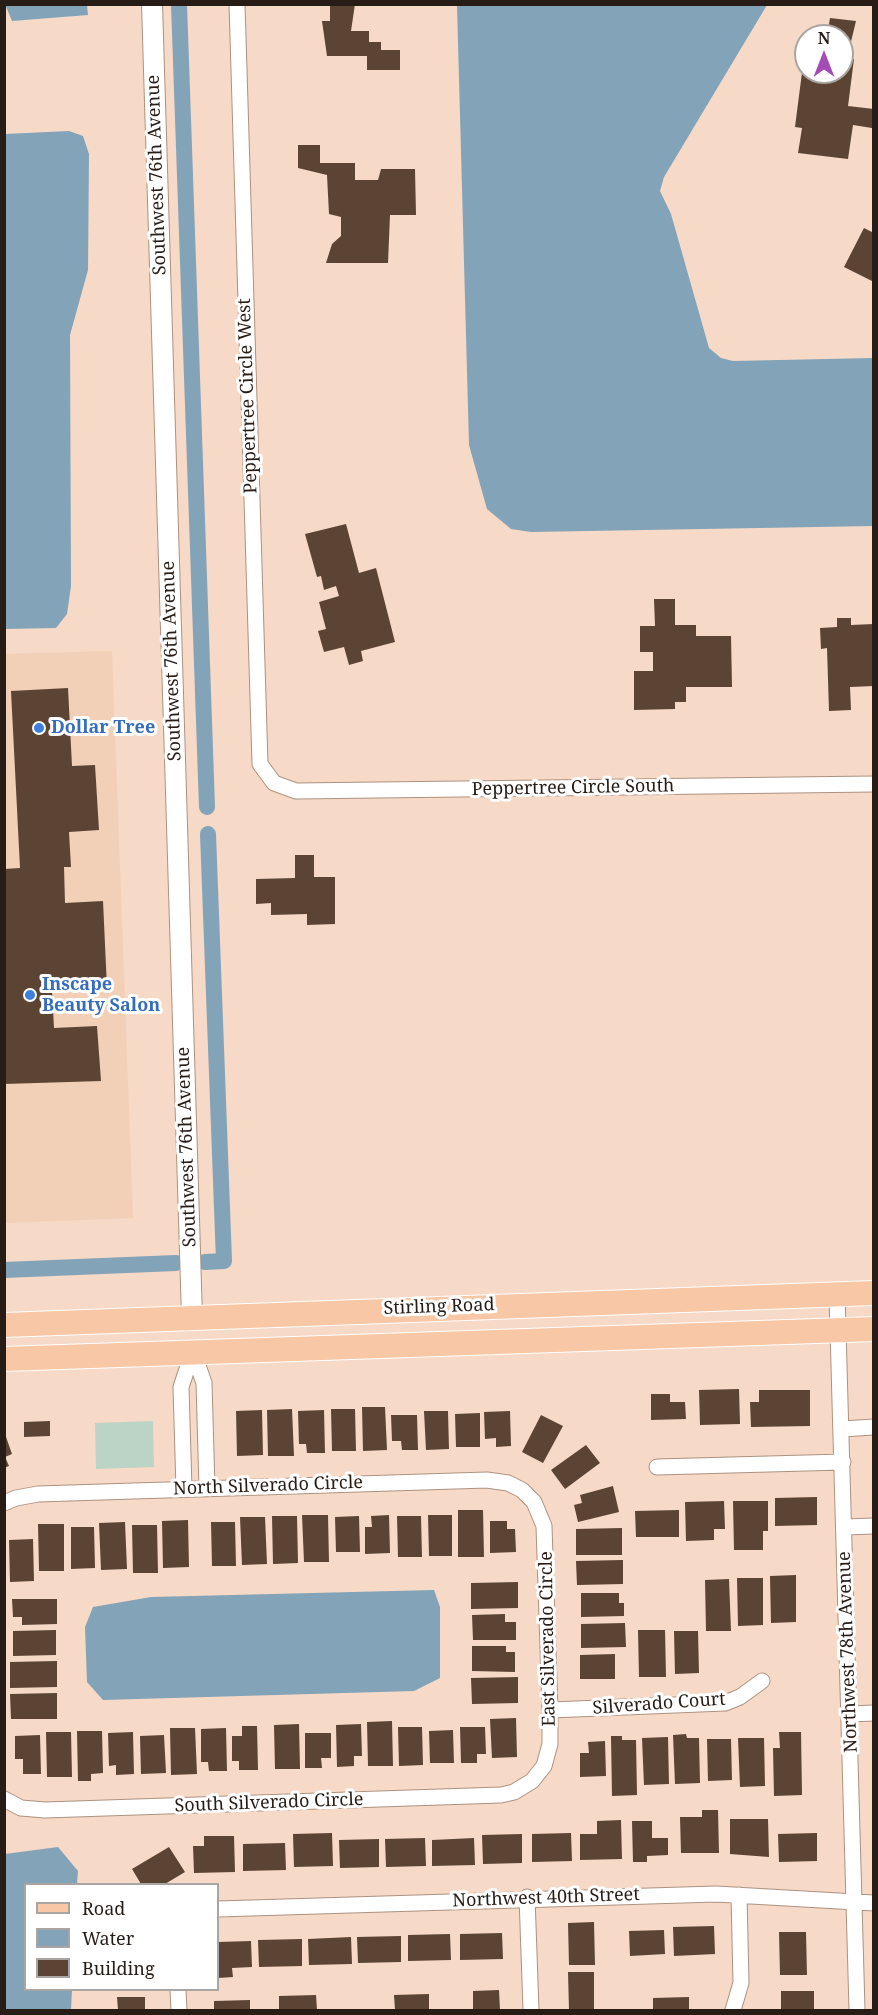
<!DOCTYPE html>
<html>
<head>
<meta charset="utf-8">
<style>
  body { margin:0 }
  #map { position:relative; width:878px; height:2015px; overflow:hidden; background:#f6d9c7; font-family:"Noto Serif",serif }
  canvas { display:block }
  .frame { position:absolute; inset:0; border:6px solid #271d16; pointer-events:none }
  .legend { position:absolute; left:24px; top:1883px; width:195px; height:108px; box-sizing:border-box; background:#fff; border:2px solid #a9a5a2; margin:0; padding:8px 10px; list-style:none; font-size:18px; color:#271d16 }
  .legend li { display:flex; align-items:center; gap:12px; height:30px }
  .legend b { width:30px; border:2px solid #a9a5a2 }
  .north { position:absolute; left:794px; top:24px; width:60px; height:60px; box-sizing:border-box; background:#fff; border:2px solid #a9a5a2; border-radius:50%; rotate:0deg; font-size:16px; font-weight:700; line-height:24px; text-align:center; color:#271d16 }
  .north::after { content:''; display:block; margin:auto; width:21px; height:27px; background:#a54bb6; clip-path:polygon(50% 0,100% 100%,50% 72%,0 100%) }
</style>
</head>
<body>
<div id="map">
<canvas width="878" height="2015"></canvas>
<div class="frame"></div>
<ul class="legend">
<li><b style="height:8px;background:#f8c7a5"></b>Road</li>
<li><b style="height:16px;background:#82a3b8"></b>Water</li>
<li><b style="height:16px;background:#5b4434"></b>Building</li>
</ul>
<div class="north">N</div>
</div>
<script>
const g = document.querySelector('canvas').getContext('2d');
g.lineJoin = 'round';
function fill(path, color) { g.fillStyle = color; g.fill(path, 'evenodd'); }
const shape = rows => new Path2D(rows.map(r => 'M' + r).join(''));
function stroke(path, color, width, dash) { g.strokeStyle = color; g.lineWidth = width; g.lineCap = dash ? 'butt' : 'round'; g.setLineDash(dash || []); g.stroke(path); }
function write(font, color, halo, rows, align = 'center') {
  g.font = font + ' "Noto Serif",serif'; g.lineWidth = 6; g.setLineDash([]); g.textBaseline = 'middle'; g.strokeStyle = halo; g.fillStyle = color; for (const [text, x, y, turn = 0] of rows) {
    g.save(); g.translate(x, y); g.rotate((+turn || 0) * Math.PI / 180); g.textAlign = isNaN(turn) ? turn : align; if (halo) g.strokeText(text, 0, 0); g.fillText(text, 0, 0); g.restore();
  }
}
const built = shape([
  [112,651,133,1218,5,1223,4,654]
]);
const green = shape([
  [153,1421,154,1467,96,1469,95,1423]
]);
const water = shape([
  [5,4,87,5,88,15,12,21],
  [457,5,767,5,664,177,660,191,671,214,709,348,721,358,733,361,873,358,873,526,531,532,511,529,487,509,469,445],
  [69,131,83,136,89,154,88,270,70,335,71,586,67,614,56,628,5,629,5,134],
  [434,1590,440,1607,440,1678,414,1691,103,1700,87,1682,85,1627,93,1607,151,1597],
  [58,1847,78,1871,77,1884,26,1884,26,1990,72,1990,71,2010,5,2010,5,1854]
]);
const canal = shape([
  [179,4,207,807],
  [205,1262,224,1261,208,834],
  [4,1270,176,1263]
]);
const building = shape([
  [330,4,355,4,351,31,369,31,369,42,381,42,381,50,400,50,400,70,367,70,367,56,327,56,322,21,330,21],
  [830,18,856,21,847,58,854,59,848,106,874,109,872,128,853,125,848,159,798,153,802,128,795,127,805,49,806,72,842,72,842,36,827,36],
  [298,145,320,145,320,163,355,163,355,180,378,180,381,169,415,169,416,215,390,215,388,263,326,263,332,244,341,236,341,217,329,214,327,175,298,168],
  [864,228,874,233,874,282,844,267],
  [346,524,359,573,376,568,395,642,361,651,363,661,349,665,344,647,324,652,318,631,326,629,319,602,339,596,336,586,324,590,321,576,317,577,305,534],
  [654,599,675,599,675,625,696,625,696,636,731,636,732,687,686,687,686,702,675,702,675,709,634,710,634,671,653,671,653,652,640,652,640,626,655,626],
  [837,618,851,618,851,625,874,624,874,686,850,687,851,710,829,711,827,648,821,649,820,628,837,627],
  [68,688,72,766,95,765,99,830,69,832,71,867,64,867,65,903,103,901,107,988,52,991,54,1028,97,1026,101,1081,4,1084,4,869,20,868,11,691],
  [295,855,314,855,314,877,335,877,335,924,307,925,307,914,271,915,271,903,256,904,256,879,295,878],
  [739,1389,740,1424,700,1425,699,1390],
  [759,1390,810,1390,810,1426,751,1427,750,1402,759,1402],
  [651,1394,670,1394,670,1402,685,1402,686,1419,651,1420],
  [362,1407,385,1407,387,1450,363,1451],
  [292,1409,294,1456,268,1456,267,1410],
  [331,1409,355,1409,356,1451,332,1451],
  [262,1410,263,1455,237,1456,236,1411],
  [324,1410,325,1453,307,1453,306,1444,299,1444,298,1411],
  [424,1411,448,1411,449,1449,426,1450],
  [510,1411,511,1446,496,1447,496,1438,485,1439,484,1412],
  [480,1413,480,1447,456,1447,455,1414],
  [391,1415,417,1415,418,1450,402,1450,401,1441,392,1441],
  [541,1415,563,1426,543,1463,522,1452],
  [50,1421,50,1436,24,1437,24,1422],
  [5,1434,12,1454,5,1457,9,1466,4,1468],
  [586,1445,600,1463,565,1489,551,1470],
  [613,1486,619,1512,578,1522,574,1505,582,1503,580,1495],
  [817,1497,817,1525,775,1526,775,1498],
  [724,1501,725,1529,714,1529,714,1540,686,1541,685,1502],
  [733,1501,768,1501,768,1531,763,1531,763,1550,734,1550],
  [458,1510,483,1510,484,1557,458,1557],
  [679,1510,679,1537,636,1537,635,1511],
  [302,1515,328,1515,329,1562,304,1562],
  [389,1515,390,1553,365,1554,365,1527,372,1527,371,1516],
  [428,1515,452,1515,452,1556,429,1556],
  [272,1516,297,1516,298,1563,273,1564],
  [359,1516,360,1552,336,1552,335,1517],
  [397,1516,421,1516,422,1557,398,1557],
  [240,1517,265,1517,267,1564,242,1565],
  [188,1520,189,1567,163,1568,162,1521],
  [490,1521,507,1521,507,1529,515,1529,516,1552,490,1553],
  [125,1522,127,1569,101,1570,99,1523],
  [211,1522,235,1522,236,1566,212,1566],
  [38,1524,64,1524,64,1571,39,1571],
  [132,1525,157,1525,158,1573,133,1573],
  [71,1527,94,1527,95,1568,71,1569],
  [622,1528,622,1555,576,1555,576,1529],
  [33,1539,34,1581,10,1582,9,1540],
  [623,1560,623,1584,577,1585,576,1561],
  [796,1575,796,1622,771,1623,770,1576],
  [737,1578,763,1578,763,1625,738,1626],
  [729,1579,731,1631,706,1631,705,1580],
  [518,1582,518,1608,471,1609,471,1583],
  [581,1593,619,1593,619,1603,624,1603,624,1616,581,1617],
  [12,1599,57,1599,57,1624,22,1625,22,1617,13,1617],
  [505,1614,505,1622,516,1622,516,1640,473,1640,472,1615],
  [625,1623,626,1647,581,1648,581,1624],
  [56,1630,56,1655,13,1656,13,1631],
  [638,1630,665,1630,666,1677,639,1677],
  [674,1631,698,1631,699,1673,675,1674],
  [472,1646,506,1646,506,1652,515,1652,515,1672,472,1671],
  [615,1654,615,1679,580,1679,580,1655],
  [57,1661,57,1687,10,1688,10,1662],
  [518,1677,518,1703,472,1704,471,1678],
  [57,1693,57,1719,11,1719,10,1694],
  [516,1718,517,1757,492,1758,490,1719],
  [392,1721,393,1766,368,1766,367,1722],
  [299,1724,300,1769,275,1769,274,1725],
  [361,1724,362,1756,354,1756,354,1766,337,1767,336,1725],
  [242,1726,257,1726,258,1770,239,1770,239,1761,232,1761,232,1736,242,1736],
  [398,1727,422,1727,423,1765,399,1766],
  [460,1727,485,1727,486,1754,477,1754,477,1763,461,1763],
  [170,1728,195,1728,197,1774,171,1775],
  [226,1728,227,1771,209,1771,208,1762,201,1762,201,1729],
  [453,1730,454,1763,430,1763,429,1731],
  [77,1731,102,1731,103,1773,91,1774,91,1781,78,1781],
  [46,1732,71,1732,72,1777,47,1777],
  [133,1732,134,1774,116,1775,116,1765,109,1766,108,1733],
  [779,1732,801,1732,802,1795,774,1796,773,1748,780,1748],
  [305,1733,331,1733,331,1758,321,1758,322,1768,305,1768],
  [686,1734,687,1738,699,1738,700,1783,675,1784,673,1735],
  [40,1735,41,1774,23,1774,23,1759,15,1759,15,1736],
  [164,1735,166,1773,141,1774,140,1736],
  [611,1736,622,1736,622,1740,636,1740,637,1795,612,1796],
  [668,1737,669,1784,644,1785,642,1738],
  [738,1738,764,1738,765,1786,740,1787],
  [707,1739,731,1739,732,1780,708,1781],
  [605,1741,606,1776,580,1777,580,1753,589,1753,588,1742],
  [702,1810,718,1810,719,1853,681,1853,680,1817,702,1817],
  [730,1819,768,1819,769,1857,730,1854],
  [621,1820,622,1859,580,1860,580,1834,597,1834,597,1821],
  [632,1821,652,1821,652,1838,668,1838,668,1855,647,1856,647,1862,633,1862],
  [332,1833,333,1866,294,1867,293,1834],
  [571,1833,572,1861,532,1862,532,1834],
  [817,1833,817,1861,779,1862,778,1834],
  [522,1834,522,1863,483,1864,482,1835],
  [204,1836,234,1836,235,1872,194,1873,193,1846,204,1846],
  [425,1838,426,1866,386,1867,385,1839],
  [474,1838,475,1865,432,1866,432,1840],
  [379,1839,379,1867,340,1868,339,1840],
  [285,1843,286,1870,243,1871,243,1844],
  [169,1847,185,1872,165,1884,141,1884,132,1869],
  [594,1922,595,1965,569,1965,568,1923],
  [714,1926,715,1954,674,1956,673,1927],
  [664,1930,665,1954,630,1956,629,1931],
  [779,1932,806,1932,807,1975,780,1975],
  [502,1933,503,1959,460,1960,460,1934],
  [450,1934,451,1960,408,1961,408,1935],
  [401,1936,401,1962,358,1963,357,1937],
  [351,1937,352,1964,309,1965,308,1939],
  [302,1939,302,1966,259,1967,258,1940],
  [251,1941,252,1967,232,1968,233,1977,218,1978,218,1942],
  [568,1972,594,1972,594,2010,569,2010],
  [499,1990,500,2010,473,2010,473,1991],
  [781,1991,814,1991,814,2010,781,2010],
  [429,1994,429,2010,395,2010,394,1995],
  [316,1995,317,2010,279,2010,279,1996],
  [117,1997,145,1997,145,2010,118,2010],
  [689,1997,689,2010,653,2010,653,1998],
  [250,2000,250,2010,214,2010,214,2001]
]);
const minor = shape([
  [237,4,260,764,274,783,296,791,874,784],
  [837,1294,857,2010],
  [193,1351,204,1383,207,1488],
  [842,1429,874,1427],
  [657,1467,843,1462],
  [184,1489,181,1387,193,1351],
  [4,1503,16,1498,38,1494,487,1480,508,1483,522,1490,534,1502,544,1526,550,1710,550,1744,544,1766,532,1781,514,1792,501,1795,45,1810,21,1808,4,1799],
  [845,1527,874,1526],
  [550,1710,725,1703,740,1697,762,1681],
  [850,1714,874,1713],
  [527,1897,531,2010],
  [218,1909,716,1894,874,1903],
  [178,1990,179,2010],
  [733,2010,741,1983,739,1895]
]);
const tertiary = shape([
  [152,4,192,1318]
]);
const primary = shape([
  [4,1325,874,1293],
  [4,1359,874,1329]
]);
const markers = [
  [39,728,6,"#3f7fe0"],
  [30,995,6,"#3f7fe0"]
];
const streetNames = [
  ["Southwest 76th Avenue",157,175,-92],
  ["Peppertree Circle West",248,396,-92],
  ["Southwest 76th Avenue",172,661,-92],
  ["Peppertree Circle South",573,788,-1],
  ["Southwest 76th Avenue",187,1147,-92],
  ["Stirling Road",439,1307,-2],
  ["North Silverado Circle",268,1486,-2],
  ["East Silverado Circle",548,1639,-91],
  ["Northwest 78th Avenue",848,1652,-92],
  ["Silverado Court",659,1704,-4],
  ["South Silverado Circle",269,1803,-2],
  ["Northwest 40th Street",546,1898,-2]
];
const shopNames = [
  ["Dollar Tree",51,728],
  ["Inscape",42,985],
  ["Beauty Salon",42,1006]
];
fill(built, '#f2cfb7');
fill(green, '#bcd4c6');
fill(water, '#82a3b8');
stroke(canal, '#82a3b8', 16);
fill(building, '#5b4434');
stroke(minor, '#ad9280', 17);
stroke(tertiary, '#ad9280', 22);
stroke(primary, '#fff', 26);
stroke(minor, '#fff', 15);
stroke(tertiary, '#fff', 20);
stroke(primary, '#f8c7a5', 24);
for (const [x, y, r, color] of markers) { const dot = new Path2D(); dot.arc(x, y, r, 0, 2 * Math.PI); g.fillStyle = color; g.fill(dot); stroke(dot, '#fff', 2); }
write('18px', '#271d16', '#fff', streetNames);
write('bold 18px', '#366cbe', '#fff', shopNames, 'left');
</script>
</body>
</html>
